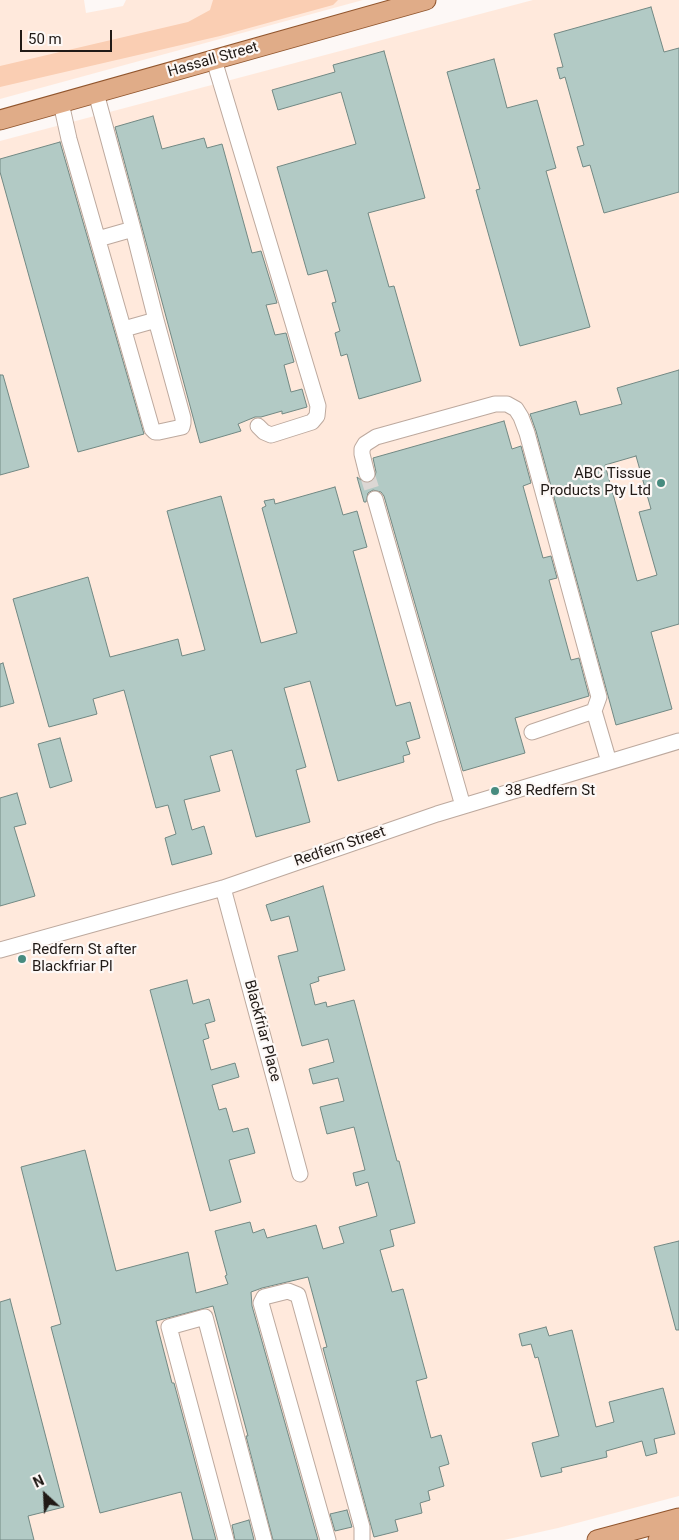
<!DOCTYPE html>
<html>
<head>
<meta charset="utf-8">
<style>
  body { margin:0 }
  #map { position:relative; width:679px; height:1540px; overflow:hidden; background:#fdf8f6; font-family:Roboto,sans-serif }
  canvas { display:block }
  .north { position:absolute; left:20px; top:1470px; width:50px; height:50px; -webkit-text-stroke:4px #fdf8f6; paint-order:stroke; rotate:335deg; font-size:14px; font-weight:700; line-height:20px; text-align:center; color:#211a16 }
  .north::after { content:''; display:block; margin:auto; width:18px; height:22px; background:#211a16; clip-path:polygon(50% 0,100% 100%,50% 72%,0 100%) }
  .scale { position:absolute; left:20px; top:30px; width:92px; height:22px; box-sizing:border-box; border:2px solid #211a16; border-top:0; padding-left:6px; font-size:15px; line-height:18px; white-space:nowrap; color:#211a16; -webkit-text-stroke:4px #fdf8f6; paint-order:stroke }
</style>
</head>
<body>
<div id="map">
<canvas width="679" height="1540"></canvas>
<div class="north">N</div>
<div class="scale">50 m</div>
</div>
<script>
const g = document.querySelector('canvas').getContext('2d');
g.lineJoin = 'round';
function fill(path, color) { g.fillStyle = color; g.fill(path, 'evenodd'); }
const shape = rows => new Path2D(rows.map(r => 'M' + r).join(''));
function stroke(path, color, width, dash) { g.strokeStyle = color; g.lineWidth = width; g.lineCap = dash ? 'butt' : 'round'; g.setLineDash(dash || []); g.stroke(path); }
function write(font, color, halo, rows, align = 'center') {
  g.font = font + ' Roboto,sans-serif'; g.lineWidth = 4.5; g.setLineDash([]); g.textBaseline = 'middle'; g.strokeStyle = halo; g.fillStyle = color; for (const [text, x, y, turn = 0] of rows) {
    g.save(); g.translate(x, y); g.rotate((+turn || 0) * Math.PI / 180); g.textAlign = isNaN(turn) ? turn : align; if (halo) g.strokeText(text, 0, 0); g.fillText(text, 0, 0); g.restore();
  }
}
const built = shape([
  [0,0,84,0,86,13,123,6,126,0,363,0,0,99],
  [533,0,679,0,679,1496,558,1528,504,1540,0,1540,0,141]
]);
const green = shape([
  [213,0,338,0,333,5,220,36,0,87,0,66,188,22,210,10]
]);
const building = shape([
  [651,7,664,52,679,48,679,192,604,213,590,165,583,167,577,147,584,145,565,77,560,79,557,68,563,67,554,34,651,7],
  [384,51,425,198,368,213,389,287,394,286,421,381,359,399,347,354,341,356,335,333,340,331,332,303,336,302,327,270,308,275,277,167,356,144,341,92,278,110,272,90,335,72,333,65,384,51],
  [494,59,507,108,537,100,556,168,546,171,590,327,520,346,476,190,480,189,447,72,494,59],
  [153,116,162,149,204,138,207,148,222,144,252,253,261,251,277,303,266,305,275,335,286,333,294,362,284,365,291,392,302,389,307,407,282,414,282,411,261,417,255,417,238,424,241,431,200,443,115,127,153,116],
  [60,142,144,434,78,452,0,172,0,159,60,142],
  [679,370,679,624,651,632,672,709,616,725,536,431,530,414,576,401,580,415,622,404,617,388,679,370],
  [636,456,651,509,639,512,657,575,637,581,605,465,636,456],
  [0,375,3,375,29,467,0,475,0,375],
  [504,421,512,449,521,446,531,483,523,486,543,558,551,556,557,578,549,580,571,660,579,658,589,696,515,718,525,753,463,771,384,496,381,492,373,490,368,493,366,502,364,502,357,477,365,483,374,480,376,472,373,458,504,421],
  [335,487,343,515,357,511,367,547,353,551,396,706,410,702,420,738,406,742,410,754,403,756,404,762,338,781,310,681,284,688,306,767,296,770,310,822,256,837,232,750,210,756,220,791,184,800,192,830,204,826,212,854,172,865,165,838,176,834,168,805,156,808,124,690,93,699,97,714,49,727,13,599,88,577,110,657,178,639,182,656,205,650,167,511,221,496,261,643,297,633,262,508,266,506,264,501,274,499,275,504,335,487],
  [3,663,14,703,0,707,0,664,3,663],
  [60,738,72,781,50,788,38,744,60,738],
  [17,793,26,824,14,827,35,896,0,906,0,798,17,793],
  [323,886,345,970,318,977,319,981,310,984,315,1005,326,1002,327,1007,354,1000,397,1161,399,1161,415,1223,390,1230,394,1246,380,1250,392,1292,403,1289,427,1378,416,1381,431,1438,441,1435,449,1464,439,1467,444,1486,428,1491,430,1500,420,1503,422,1513,395,1520,398,1531,374,1537,323,1348,327,1347,308,1277,262,1288,251,1292,252,1306,318,1540,273,1540,246,1436,248,1436,213,1306,156,1321,172,1383,174,1383,216,1540,193,1540,181,1492,100,1513,51,1327,61,1324,21,1167,85,1150,116,1271,188,1252,196,1293,228,1284,225,1276,227,1275,215,1231,250,1222,253,1233,264,1229,267,1238,316,1225,323,1249,344,1243,339,1227,377,1216,368,1182,356,1186,353,1173,365,1170,354,1127,327,1134,320,1107,344,1101,338,1078,313,1084,309,1069,334,1062,328,1039,302,1046,278,956,298,951,289,916,271,921,266,905,323,886],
  [187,980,193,1004,209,999,215,1021,205,1024,209,1038,203,1040,211,1070,235,1063,239,1077,212,1085,219,1110,226,1108,233,1132,248,1128,255,1153,229,1160,241,1202,210,1211,150,990,187,980],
  [679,1241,679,1330,676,1330,654,1247,679,1241],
  [10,1299,64,1507,28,1516,34,1540,0,1540,0,1302,10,1299],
  [546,1327,549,1336,572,1330,596,1427,614,1422,609,1402,663,1388,675,1434,654,1439,657,1453,646,1456,642,1441,606,1451,607,1457,561,1468,562,1472,541,1477,532,1443,559,1436,538,1357,535,1358,531,1344,522,1346,519,1334,546,1327],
  [347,1510,352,1527,335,1531,330,1514,347,1510],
  [249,1520,254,1540,235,1540,232,1525,249,1520]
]);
const minorTunnel = shape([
  [367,474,375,499]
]);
const minor = shape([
  [214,60,318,406,317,416,312,422,271,435,264,432,258,426],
  [96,93,133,229],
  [61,103,69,139,152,429,155,432,159,432,182,427,183,423,183,418,156,320,124,329],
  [98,239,133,229,156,320],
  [367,474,362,454,362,449,365,444,376,437,495,404,507,404,516,409,521,417,527,433,599,697,594,711,609,762],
  [375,499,463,806],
  [532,732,594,711],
  [223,888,300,1174],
  [0,950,223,888,437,814,679,741],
  [226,1540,169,1327,205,1317,264,1540],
  [328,1540,261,1303,264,1297,288,1291,298,1295,362,1527,362,1540]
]);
const major = shape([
  [0,120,426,0],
  [597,1540,679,1518],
  [658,1540,679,1534]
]);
const markers = [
  [661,483,5,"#478b7f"],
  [495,791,5,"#478b7f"],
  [22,959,5,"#478b7f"]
];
const streetNames = [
  ["Hassall Street",213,60,-16],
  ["Redfern Street",340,847,-19],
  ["Blackfriar Place",262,1031,75]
];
const poiNames = [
  ["ABC Tissue",651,474,"right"],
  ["Products Pty Ltd",651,491,"right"],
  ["38 Redfern St",505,791],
  ["Redfern St after",32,950],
  ["Blackfriar Pl",32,967]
];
fill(built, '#ffe9dc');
fill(green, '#faceb3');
fill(building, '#b2cac5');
stroke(building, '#728984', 1);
stroke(minorTunnel, '#dcd7d4', 15, [15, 8]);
stroke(minor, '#bda99e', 17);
stroke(major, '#90552d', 21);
stroke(minor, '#fff', 15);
stroke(major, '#e0ac88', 19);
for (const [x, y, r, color] of markers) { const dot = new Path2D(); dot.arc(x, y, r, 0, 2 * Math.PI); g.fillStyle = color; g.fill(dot); stroke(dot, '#fdf8f6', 2); }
write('15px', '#211a16', '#fdf8f6', streetNames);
write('15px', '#211a16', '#fdf8f6', poiNames, 'left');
</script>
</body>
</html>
